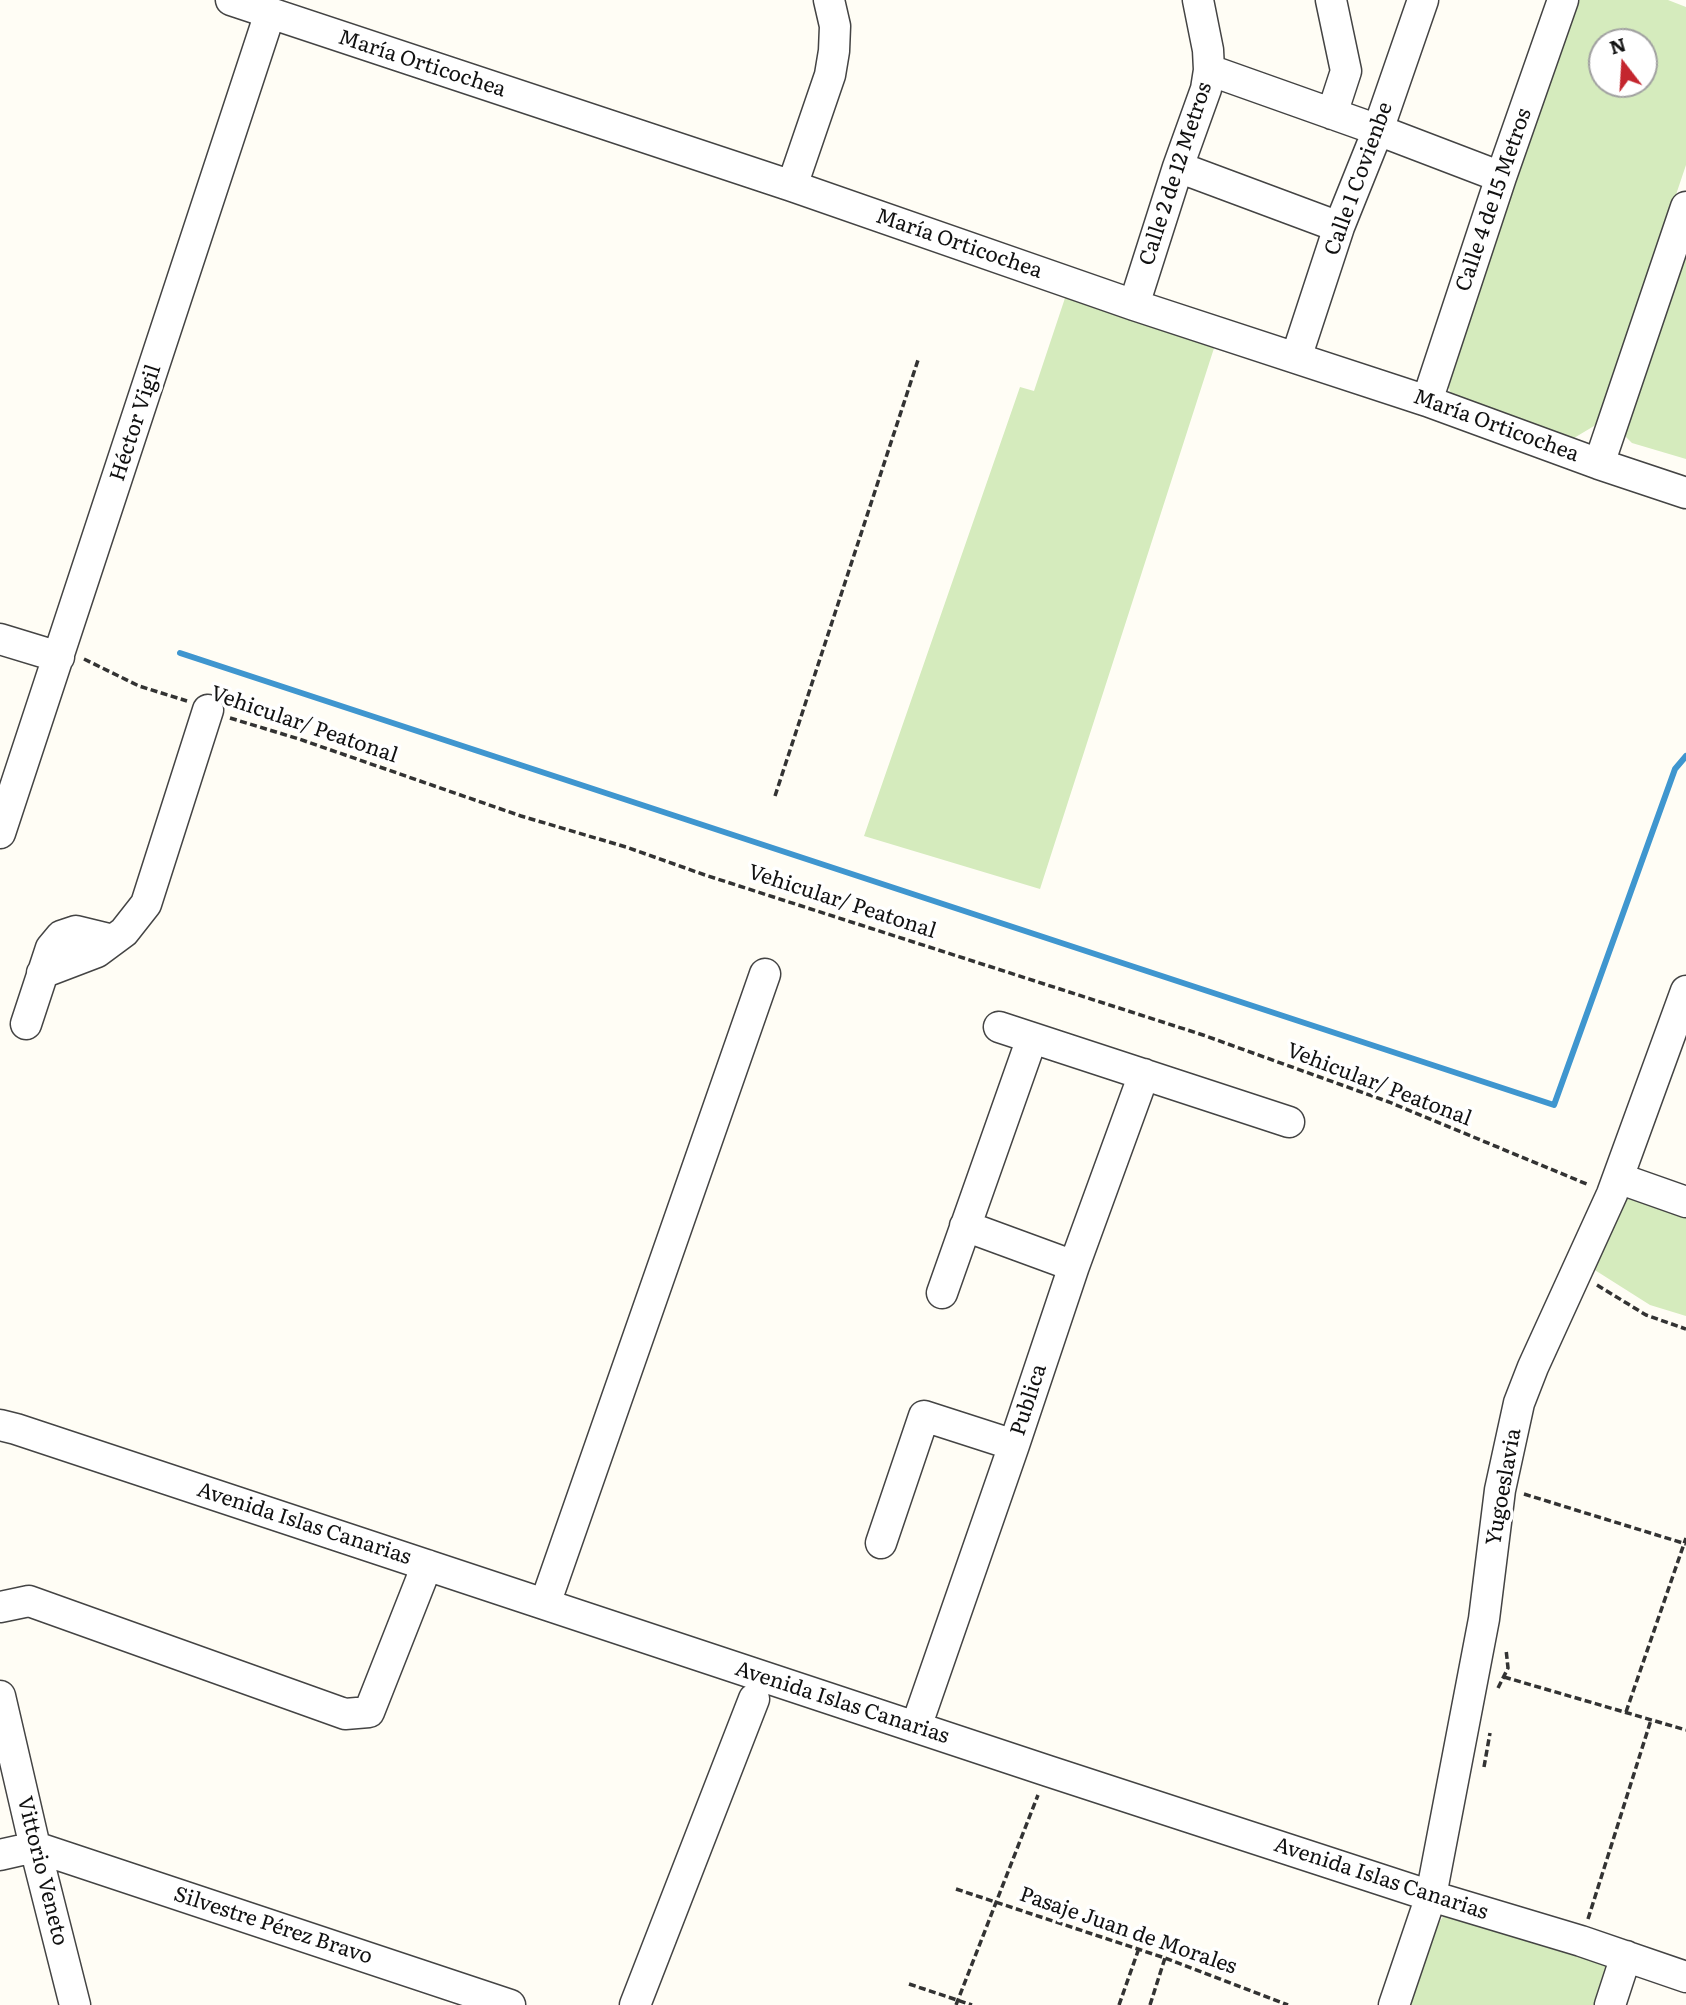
<!DOCTYPE html>
<html>
<head>
<meta charset="utf-8">
<style>
  body { margin:0 }
  #map { position:relative; width:1686px; height:2005px; overflow:hidden; background:#fffdf5; font-family:Literata,serif }
  canvas { display:block }
  .north { position:absolute; left:1588px; top:28px; width:70px; height:70px; box-sizing:border-box; background:#fff; border:2px solid #a0a0a0; border-radius:50%; rotate:343deg; font-size:19px; font-weight:700; line-height:28px; text-align:center; color:#111 }
  .north::after { content:''; display:block; margin:auto; width:24px; height:32px; background:#c4262e; clip-path:polygon(50% 0,100% 100%,50% 72%,0 100%) }
</style>
</head>
<body>
<div id="map">
<canvas width="1686" height="2005"></canvas>
<div class="north">N</div>
</div>
<script>
const g = document.querySelector('canvas').getContext('2d');
g.lineJoin = 'round';
function fill(path, color) { g.fillStyle = color; g.fill(path, 'evenodd'); }
const shape = rows => new Path2D(rows.map(r => 'M' + r).join(''));
function stroke(path, color, width, dash) { g.strokeStyle = color; g.lineWidth = width; g.lineCap = dash ? 'butt' : 'round'; g.setLineDash(dash || []); g.stroke(path); }
function write(font, color, halo, rows, align = 'center') {
  g.font = font + ' Literata,serif'; g.lineWidth = 7; g.setLineDash([]); g.textBaseline = 'middle'; g.strokeStyle = halo; g.fillStyle = color; for (const [text, x, y, turn = 0] of rows) {
    g.save(); g.translate(x, y); g.rotate((+turn || 0) * Math.PI / 180); g.textAlign = isNaN(turn) ? turn : align; if (halo) g.strokeText(text, 0, 0); g.fillText(text, 0, 0); g.restore();
  }
}
const green = shape([
  [1572,0,1668,0,1686,7,1686,165,1602,414,1594,426,1574,438,1457,401,1450,392,1447,378],
  [1602,42,1644,42,1644,84,1602,84],
  [1686,251,1686,459,1632,443,1626,437,1626,431],
  [1066,295,1215,345,1040,889,864,836,1020,387,1034,391],
  [1636,1195,1686,1208,1686,1316,1650,1305,1590,1267,1620,1205,1627,1199],
  [1444,1915,1609,1964,1596,2005,1408,2005,1435,1929]
]);
const stream = shape([
  [180,653,1554,1105,1675,769,1686,756]
]);
const path = shape([
  [84,659,139,686,187,701],
  [230,718,299,739,521,816,626,847,705,875,1203,1035,1389,1102,1589,1185],
  [775,796,919,357],
  [1597,1285,1646,1315,1686,1329],
  [1524,1494,1686,1544],
  [1504,1677,1686,1730],
  [1498,1688,1508,1668,1506,1649],
  [1626,1712,1686,1538],
  [1484,1767,1490,1733],
  [956,1889,1165,1958,1288,2005],
  [1588,1919,1651,1720],
  [909,1984,972,2005],
  [956,2005,1038,1795],
  [1119,2005,1138,1951],
  [1150,2005,1165,1958]
]);
const minor = shape([
  [231,0,792,186,1134,305,1427,401,1599,464,1686,493],
  [1331,0,1346,71,1332,114],
  [1209,70,1378,130,1501,177],
  [1178,167,1339,227],
  [792,186,830,75,834,51,835,26,829,0],
  [1134,305,1178,167,1206,89,1209,70,1208,50,1198,0],
  [1296,358,1339,227,1378,130,1423,0],
  [1427,401,1501,177,1563,0],
  [1599,464,1686,207],
  [0,639,59,657],
  [0,833,270,13],
  [42,973,97,952,124,932,146,904,208,710],
  [26,1024,51,948,61,936,76,931,113,940],
  [999,1027,1289,1122],
  [1618,1178,1686,1202],
  [965,1226,1074,1266],
  [942,1293,1032,1038],
  [0,1425,16,1429,1048,1771,1431,1896,1581,1941,1686,1977],
  [881,1543,924,1416,1014,1445],
  [545,1604,765,974],
  [0,1607,29,1601,345,1714,369,1712,427,1565],
  [0,1696,35,1847,75,2005],
  [916,1727,1014,1445,1074,1266,1144,1074],
  [0,1855,35,1847,510,2005],
  [635,2005,754,1699],
  [1394,2005,1431,1896,1484,1619,1500,1490,1519,1403,1533,1367,1612,1194,1686,991],
  [1610,2005,1626,1956]
]);
const streetNames = [
  ["María Orticochea",422,64,18],
  ["Calle 2 de 12 Metros",1176,174,-72],
  ["Calle 1 Covienbe",1359,179,-70],
  ["Calle 4 de 15 Metros",1494,200,-71],
  ["María Orticochea",959,244,19],
  ["Héctor Vigil",136,423,-72],
  ["María Orticochea",1496,426,20],
  ["Vehicular/ Peatonal",304,725,19],
  ["Vehicular/ Peatonal",842,902,18],
  ["Vehicular/ Peatonal",1379,1085,21],
  ["Publica",1029,1400,-72],
  ["Yugoeslavia",1504,1487,-80],
  ["Avenida Islas Canarias",304,1524,18],
  ["Avenida Islas Canarias",842,1703,18],
  ["Vittorio Veneto",42,1871,76],
  ["Avenida Islas Canarias",1381,1879,18],
  ["Silvestre Pérez Bravo",273,1926,18],
  ["Pasaje Juan de Morales",1128,1931,19]
];
fill(green, '#d5ebbd');
stroke(stream, '#3f96cf', 6);
stroke(minor, '#444', 33);
stroke(path, '#333', 3.5, [7, 3.5]);
stroke(minor, '#fff', 30);
write('21px', '#111', '#fff', streetNames);
</script>
</body>
</html>
